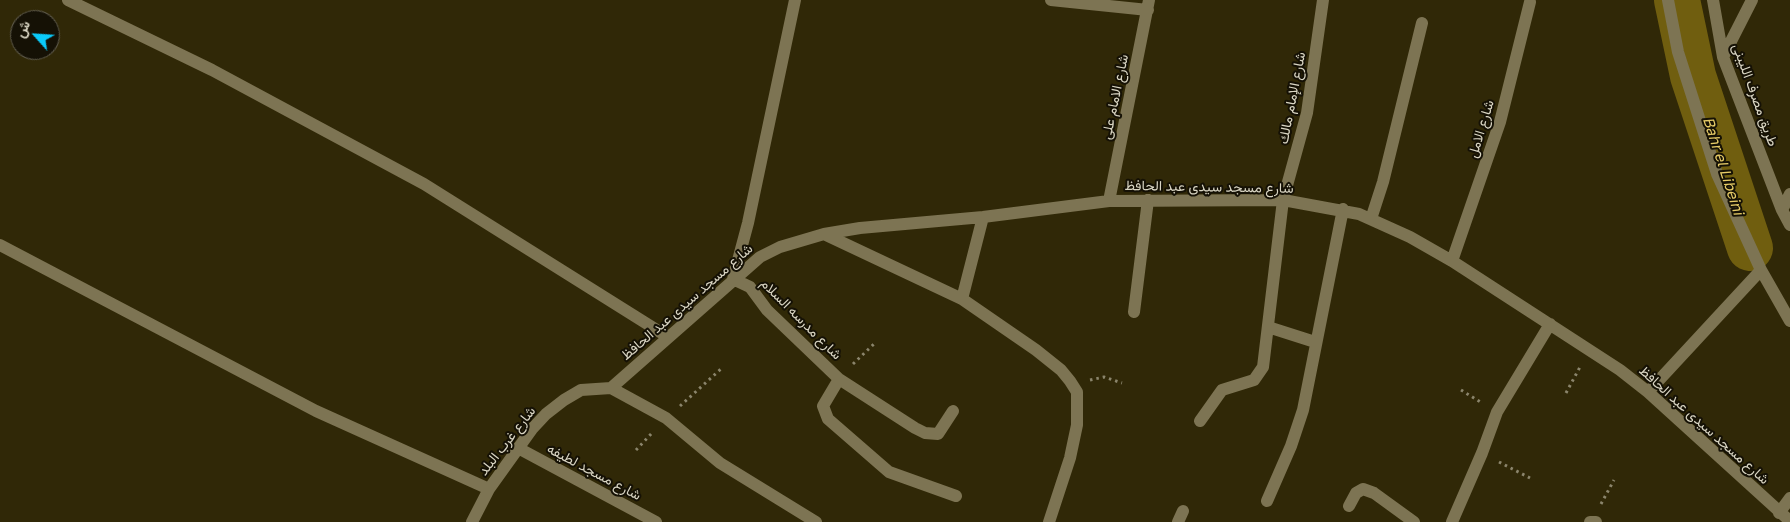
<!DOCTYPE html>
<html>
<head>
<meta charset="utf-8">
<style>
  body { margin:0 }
  #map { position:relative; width:1790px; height:522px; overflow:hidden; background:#302807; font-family:"Golos Text",Vazirmatn,sans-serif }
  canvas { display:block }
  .north { position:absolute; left:10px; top:10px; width:50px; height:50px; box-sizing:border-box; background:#151105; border:1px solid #635f51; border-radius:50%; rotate:296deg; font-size:14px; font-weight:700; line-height:20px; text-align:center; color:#d9d5c3 }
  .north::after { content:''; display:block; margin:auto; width:18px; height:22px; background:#0acafa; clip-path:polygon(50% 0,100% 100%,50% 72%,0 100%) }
</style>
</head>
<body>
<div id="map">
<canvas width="1790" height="522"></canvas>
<div class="north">ش</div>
</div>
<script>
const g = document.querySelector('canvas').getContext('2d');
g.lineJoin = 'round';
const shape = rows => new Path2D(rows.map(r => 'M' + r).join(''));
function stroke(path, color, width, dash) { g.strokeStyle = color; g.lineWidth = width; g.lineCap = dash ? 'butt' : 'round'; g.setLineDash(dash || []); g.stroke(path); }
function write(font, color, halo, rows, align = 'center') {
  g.font = font + ' "Golos Text",Vazirmatn,sans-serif'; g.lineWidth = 4; g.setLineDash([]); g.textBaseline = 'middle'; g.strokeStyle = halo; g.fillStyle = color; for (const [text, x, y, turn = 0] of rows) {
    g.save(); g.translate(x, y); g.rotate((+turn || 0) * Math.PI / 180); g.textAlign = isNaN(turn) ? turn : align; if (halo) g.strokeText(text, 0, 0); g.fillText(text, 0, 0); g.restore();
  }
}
const river = shape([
  [1677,0,1693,76,1750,248]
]);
const path = shape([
  [853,364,876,342],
  [1090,380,1104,377,1122,383],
  [1461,390,1482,403],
  [1566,393,1580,367],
  [680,406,722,368],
  [636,450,652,433],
  [1499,462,1530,478],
  [1601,504,1614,480]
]);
const minor = shape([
  [68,0,212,70,424,184,668,337],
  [795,0,748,223,733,279,750,287,767,310,839,379,915,428,925,433,938,434,953,411],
  [1051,0,1148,10],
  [1668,0,1678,52,1717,174,1761,270,1790,321],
  [1713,0,1723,57,1782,210,1790,225],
  [1723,57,1752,0],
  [1109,201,1149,0],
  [1782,210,1790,194],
  [1371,219,1383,182,1422,23],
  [824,234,962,299,1036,350,1061,370,1070,381,1077,392,1077,425,1070,458,1049,522],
  [0,245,316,411,489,489],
  [1452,261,1500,122,1530,2],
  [962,299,983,217],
  [1134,312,1148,200],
  [1268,327,1315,342],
  [839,379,823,406,828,419,889,472,956,496],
  [611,388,760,257,780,247,824,234,860,228,983,217,1109,201,1283,200,1359,214,1410,237,1452,261,1620,370,1648,392,1790,521],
  [611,388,666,418,720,463,816,522],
  [1648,392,1761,270],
  [1200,421,1222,390,1254,380,1263,367,1283,200,1307,113,1323,0],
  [518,448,656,522],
  [1267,501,1291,446,1303,410,1343,209],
  [1349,506,1356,493,1363,489,1374,493,1414,522],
  [1779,513,1790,498],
  [472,522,489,489,532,429,546,414,564,400,581,390,611,388],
  [1178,522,1183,511],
  [1452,522,1482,453,1497,412,1550,324],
  [1590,522,1596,522]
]);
const streetNames = [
  ["طريق مصرف الليبنى",1755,95,70],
  ["شارع الامام على",1115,97,-78],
  ["شارع الإمام مالك",1292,98,-79],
  ["شارع الامل",1481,129,-73],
  ["شارع مسجد سيدى عبد الحافظ",1209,187,1],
  ["شارع مسجد سيدى عبد الحافظ",687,302,-41],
  ["شارع مدرسه السلام",801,319,45],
  ["شارع مسجد سيدى عبد الحافظ",1704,425,42],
  ["شارع غرب البلد",507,441,-52],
  ["شارع مسجد لطيفه",594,472,28]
];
const waterNames = [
  ["Bahr el Libeini",1723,166,72]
];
stroke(river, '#705e0f', 46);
stroke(path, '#8b856c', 3, [2.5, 4]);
stroke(minor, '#7d7453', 12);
write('14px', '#d9d5c3', '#151105', streetNames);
write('italic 15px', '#e6cb67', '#151105', waterNames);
</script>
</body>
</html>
